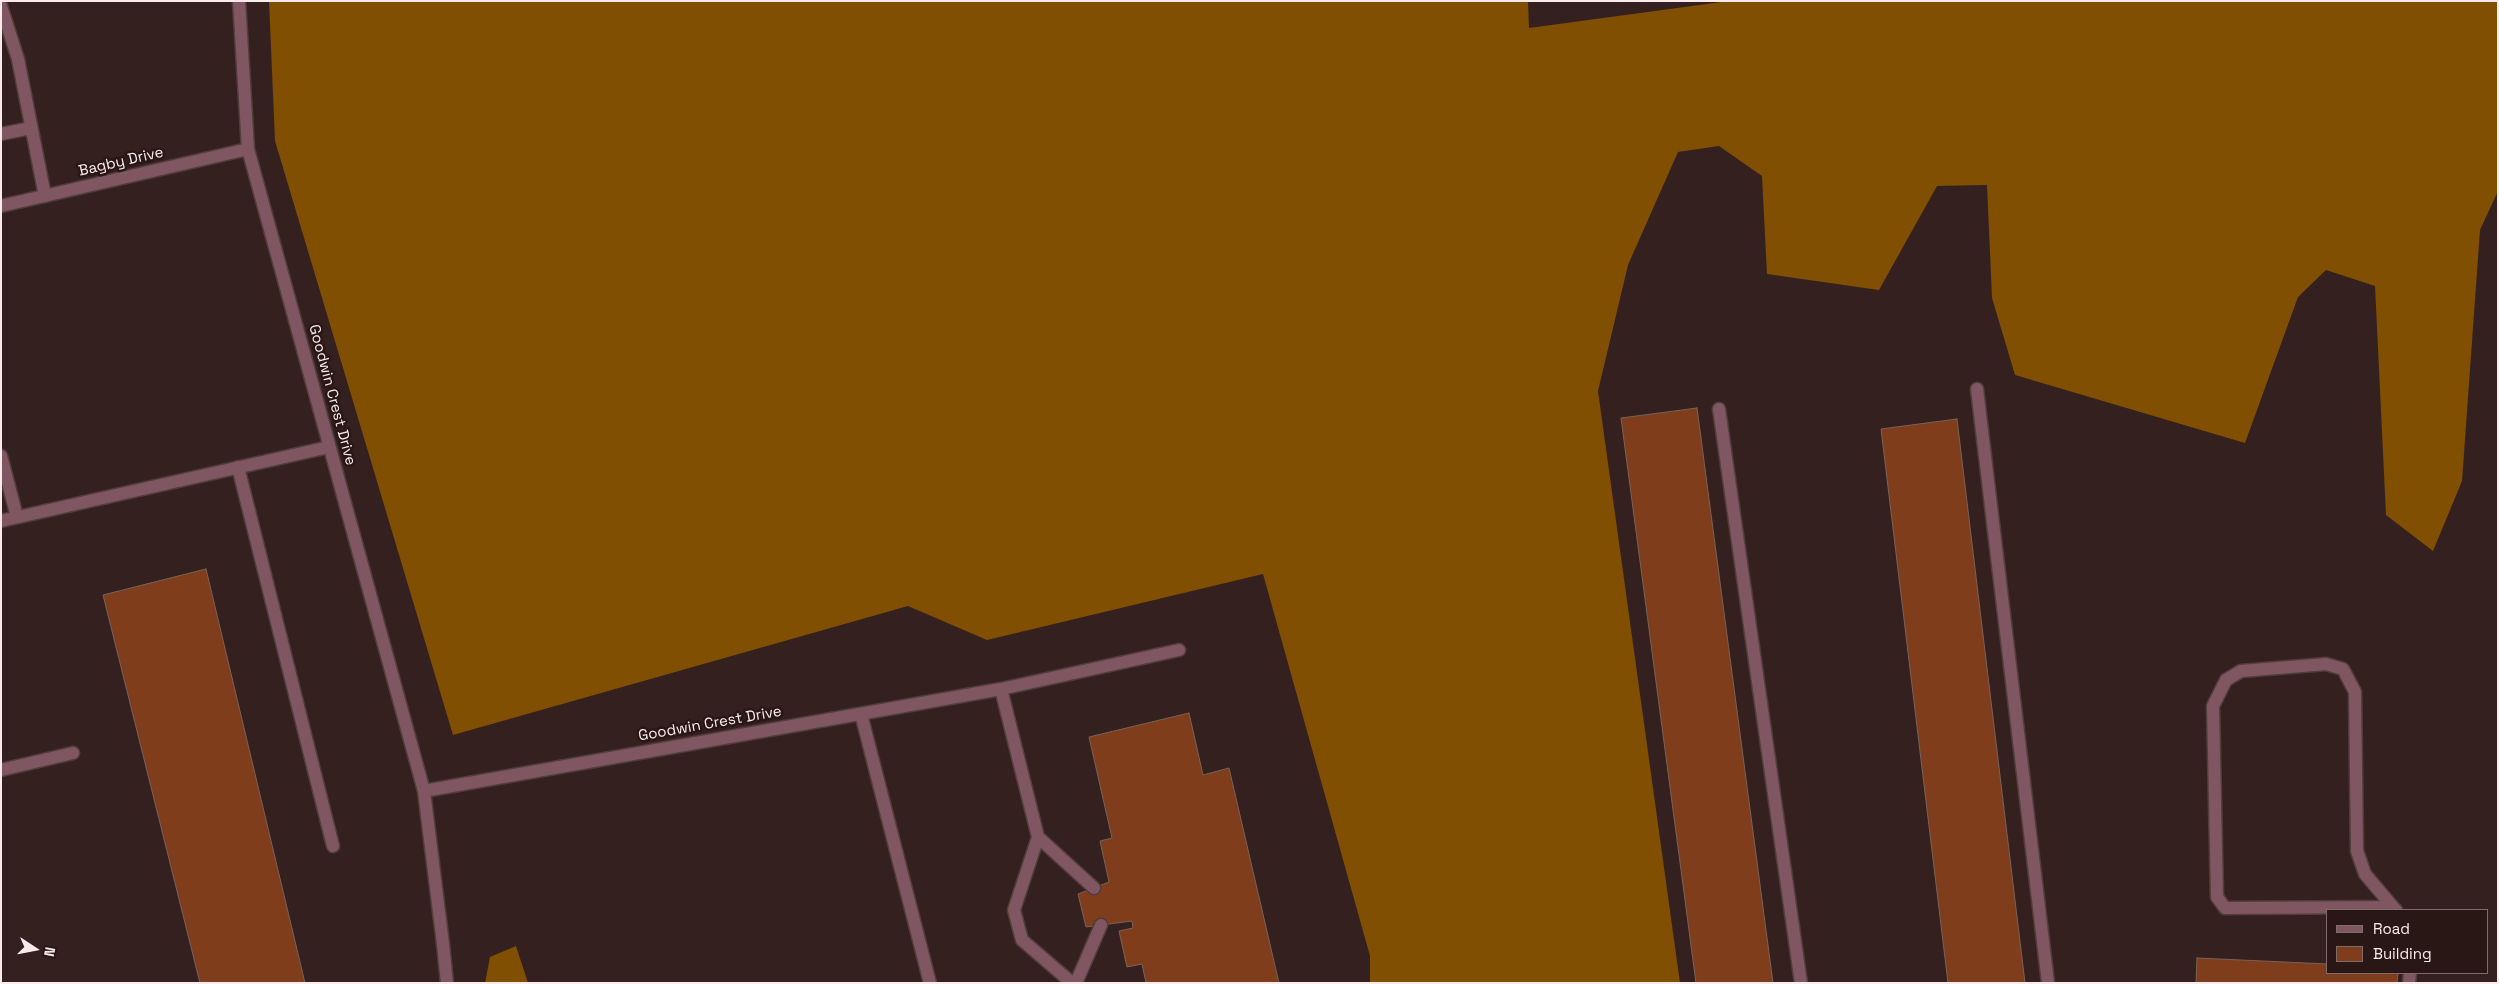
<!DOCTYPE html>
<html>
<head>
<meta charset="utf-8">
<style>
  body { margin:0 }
  #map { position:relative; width:2499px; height:984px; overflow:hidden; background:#34201f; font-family:"Space Grotesk",sans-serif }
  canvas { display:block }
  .frame { position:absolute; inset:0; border:2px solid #fbeceb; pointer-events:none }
  .legend { position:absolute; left:2326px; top:909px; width:162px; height:65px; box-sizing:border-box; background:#291716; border:1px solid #7d6c6b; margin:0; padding:6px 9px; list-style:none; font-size:15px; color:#fbeceb }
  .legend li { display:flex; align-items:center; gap:10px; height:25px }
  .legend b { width:25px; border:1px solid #7d6c6b }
  .north { position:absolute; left:10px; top:924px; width:50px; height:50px; -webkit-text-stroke:4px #291716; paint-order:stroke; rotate:101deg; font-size:14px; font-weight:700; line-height:20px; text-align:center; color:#fbeceb }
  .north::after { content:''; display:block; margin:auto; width:18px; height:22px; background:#fbeceb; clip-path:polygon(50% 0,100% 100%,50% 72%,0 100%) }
</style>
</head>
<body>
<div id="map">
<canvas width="2499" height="984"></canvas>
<div class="frame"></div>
<ul class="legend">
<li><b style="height:6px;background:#805662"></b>Road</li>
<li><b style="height:14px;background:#7f3d1b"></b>Building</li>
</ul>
<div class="north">N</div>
</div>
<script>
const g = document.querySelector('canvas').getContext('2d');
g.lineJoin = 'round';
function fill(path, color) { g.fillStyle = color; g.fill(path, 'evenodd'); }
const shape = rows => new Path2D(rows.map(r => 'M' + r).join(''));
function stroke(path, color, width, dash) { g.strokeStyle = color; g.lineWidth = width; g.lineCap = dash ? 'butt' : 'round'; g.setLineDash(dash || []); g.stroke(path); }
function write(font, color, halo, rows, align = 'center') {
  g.font = font + ' "Space Grotesk",sans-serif'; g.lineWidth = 5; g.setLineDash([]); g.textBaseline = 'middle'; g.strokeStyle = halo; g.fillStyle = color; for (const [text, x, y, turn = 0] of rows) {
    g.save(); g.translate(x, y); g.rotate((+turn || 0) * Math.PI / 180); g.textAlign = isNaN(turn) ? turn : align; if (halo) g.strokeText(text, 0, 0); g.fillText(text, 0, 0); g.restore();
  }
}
const forest = shape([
  [269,1,1528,1,1529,28,1729,1,2498,1,2498,191,2480,230,2462,481,2433,551,2386,515,2375,286,2326,270,2298,297,2245,443,2015,375,1992,298,1987,185,1937,186,1879,290,1767,274,1762,176,1719,146,1678,152,1628,265,1598,391,1680,983,1370,983,1370,956,1263,574,987,640,908,606,453,735,275,141],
  [516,946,528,983,485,983,490,957]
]);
const building = shape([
  [1697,408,1773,983,1696,983,1621,418,1697,408],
  [1957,419,2025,983,1948,983,1881,429,1957,419],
  [206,569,305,983,200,983,103,595,206,569],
  [1189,713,1203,775,1229,768,1279,983,1146,983,1142,964,1127,967,1119,931,1133,928,1132,921,1086,927,1078,894,1109,882,1100,841,1112,838,1089,737,1189,713],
  [2197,958,2328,964,2328,973,2398,973,2397,983,2196,983,2197,958]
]);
const lane = shape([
  [1,6,18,59,45,196],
  [1,134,31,128],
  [1977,389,2048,983],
  [1719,409,1801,983],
  [1,456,17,517],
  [238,467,333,846],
  [1,521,329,447],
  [861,714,930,983],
  [1,770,73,753],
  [424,791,1001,689],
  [1038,837,1094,888],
  [2393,907,2225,908,2217,897,2213,706,2226,680,2241,671,2326,664,2343,669,2355,692,2357,851,2365,874,2393,907,2396,910],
  [443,944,447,983],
  [1072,983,1022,940,1014,910,1038,837,1001,689,1179,650],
  [1076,983,1101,925],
  [2409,983,2410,973]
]);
const street = shape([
  [239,1,248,149,424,791,443,944],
  [1,206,248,149]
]);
const streetNames = [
  ["Bagby Drive",121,162,-13],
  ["Goodwin Crest Drive",332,395,75],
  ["Goodwin Crest Drive",710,724,-10]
];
fill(forest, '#804f01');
fill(building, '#7f3d1b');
stroke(building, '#786359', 1);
stroke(lane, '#503d3c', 15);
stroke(street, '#503d3c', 15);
stroke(lane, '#805662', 12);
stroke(street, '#805662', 12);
write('15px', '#fbeceb', '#291716', streetNames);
</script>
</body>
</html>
